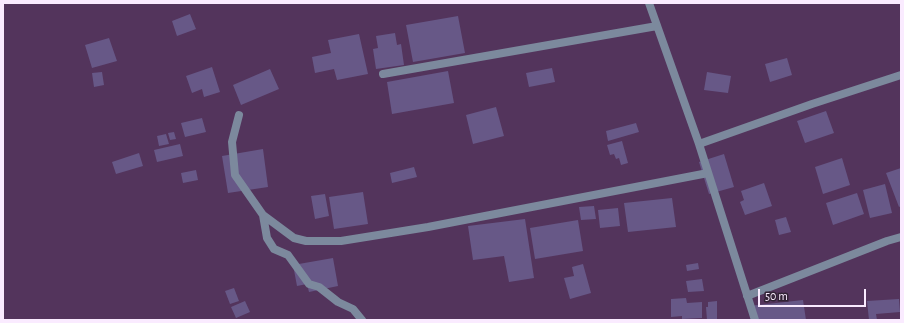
<!DOCTYPE html>
<html>
<head>
<meta charset="utf-8">
<style>
  body { margin:0 }
  #map { position:relative; width:904px; height:323px; overflow:hidden; background:#53345c; font-family:"Alegreya Sans",sans-serif }
  canvas { display:block }
  .frame { position:absolute; inset:0; border:4px solid #faebff; pointer-events:none }
  .scale { position:absolute; left:758px; top:289px; width:108px; height:18px; box-sizing:border-box; border:2px solid #faebff; border-top:0; padding-left:5px; font-size:12px; line-height:14px; white-space:nowrap; color:#faebff; -webkit-text-stroke:3px #312335; paint-order:stroke }
</style>
</head>
<body>
<div id="map">
<canvas width="904" height="323"></canvas>
<div class="frame"></div>
<div class="scale">50 m</div>
</div>
<script>
const g = document.querySelector('canvas').getContext('2d');
g.lineJoin = 'round';
function fill(path, color) { g.fillStyle = color; g.fill(path, 'evenodd'); }
const shape = rows => new Path2D(rows.map(r => 'M' + r).join(''));
function stroke(path, color, width, dash) { g.strokeStyle = color; g.lineWidth = width; g.lineCap = dash ? 'butt' : 'round'; g.setLineDash(dash || []); g.stroke(path); }
const building = shape([
  [190,14,196,29,177,36,172,21],
  [458,16,465,53,413,62,406,25],
  [395,33,397,45,401,44,404,65,376,69,373,49,378,48,376,36],
  [359,34,368,74,337,80,334,69,315,73,312,57,331,53,328,40],
  [109,38,117,61,92,68,85,45],
  [787,58,792,75,770,82,765,64],
  [212,67,220,92,204,97,202,89,192,93,186,76],
  [552,68,555,82,529,87,526,73],
  [270,69,279,89,241,105,233,85],
  [448,71,454,103,392,114,387,82],
  [102,72,104,85,94,87,92,73],
  [707,72,731,76,728,93,704,90],
  [496,107,504,136,473,144,466,115],
  [826,111,834,133,805,143,797,121],
  [202,118,206,132,185,137,181,123],
  [636,123,639,132,608,141,606,131],
  [174,132,176,139,170,140,168,133],
  [166,134,169,144,159,146,157,136],
  [622,141,628,163,621,165,619,158,616,159,614,154,610,155,607,145],
  [180,144,183,156,157,162,154,150],
  [263,149,268,187,228,193,222,156],
  [139,153,143,166,116,174,112,162],
  [724,154,734,187,709,194,699,162],
  [842,158,850,185,823,194,815,167],
  [414,167,417,177,392,183,390,173],
  [901,168,901,206,899,207,886,173],
  [196,170,198,180,183,183,181,173],
  [764,183,772,206,745,215,740,202,744,200,741,191],
  [885,184,892,213,870,218,863,190],
  [363,192,368,224,334,229,329,197],
  [857,193,864,214,833,225,826,203],
  [325,194,329,216,315,219,311,196],
  [672,198,676,227,628,232,624,203],
  [594,206,596,219,581,220,579,207],
  [618,208,620,226,600,228,598,210],
  [786,217,791,232,779,235,775,220],
  [525,219,534,278,509,282,504,256,473,260,468,226],
  [578,220,583,251,535,259,530,228],
  [333,258,338,286,309,292,307,284,297,286,293,265],
  [698,263,699,269,687,271,686,265],
  [583,264,591,293,570,299,564,278,574,276,572,267],
  [702,279,704,291,688,292,686,281],
  [234,288,239,301,230,304,225,291],
  [686,298,687,303,702,302,702,318,682,319,682,316,671,317,671,299],
  [899,299,900,312,876,314,877,320,869,320,867,301],
  [803,300,806,320,751,320,749,306],
  [245,301,250,312,236,318,231,307],
  [717,301,717,320,707,320,706,307,708,307,708,302]
]);
const minor = shape([
  [649,3,699,144,755,320],
  [383,74,657,26],
  [239,115,232,142,235,175,263,215,267,238,274,249,288,255,309,284,319,287,338,302,353,309,362,320],
  [699,144,812,104,901,75],
  [263,215,294,238,306,241,341,241,428,227,708,173],
  [747,296,887,241,901,237]
]);
fill(building, '#675887');
stroke(minor, '#7c899d', 8);
</script>
</body>
</html>
